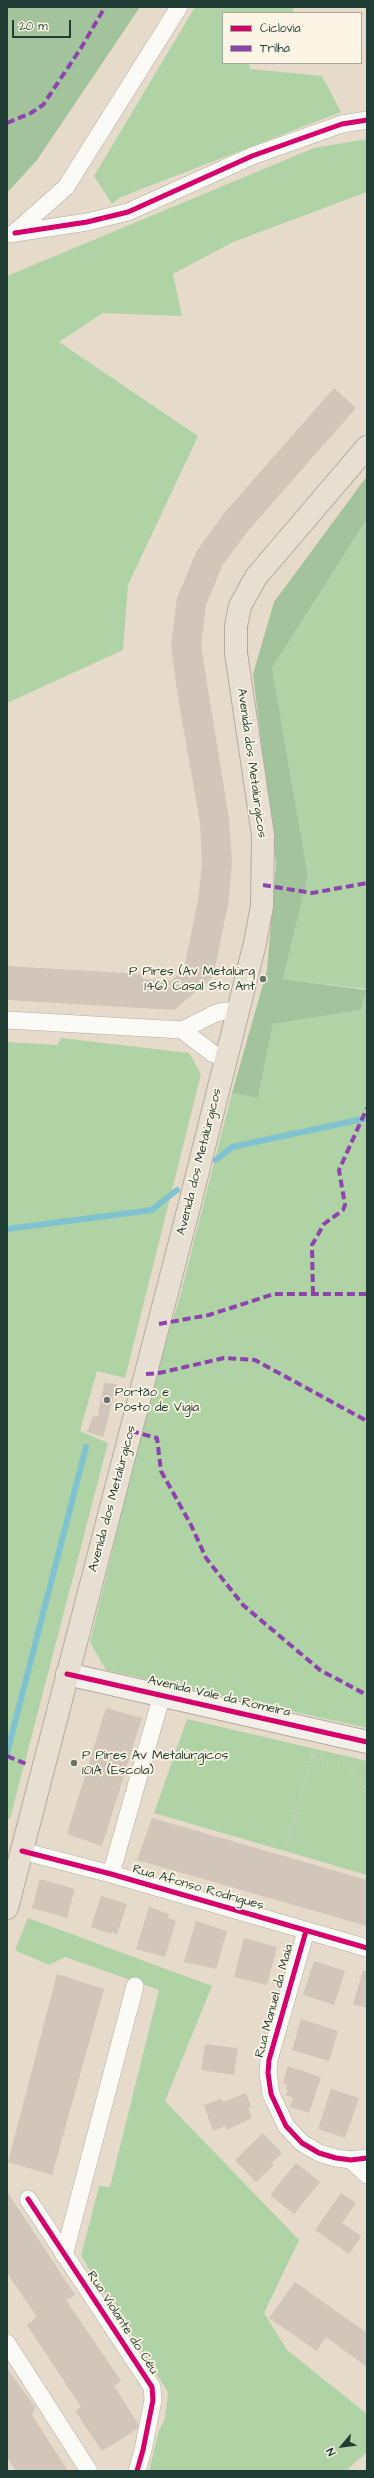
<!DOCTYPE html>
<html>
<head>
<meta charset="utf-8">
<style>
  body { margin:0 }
  #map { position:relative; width:374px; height:2478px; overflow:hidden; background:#e6dbca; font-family:"Architects Daughter",sans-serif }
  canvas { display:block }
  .frame { position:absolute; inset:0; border:8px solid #1f3d34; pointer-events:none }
  .legend { position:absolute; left:222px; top:12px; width:140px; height:52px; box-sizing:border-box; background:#fcf5e5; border:1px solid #a4ab9e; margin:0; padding:5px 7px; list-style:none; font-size:12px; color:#1f3d34 }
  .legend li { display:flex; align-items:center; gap:8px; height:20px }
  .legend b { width:20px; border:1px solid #a4ab9e }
  .north { position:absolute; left:322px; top:2426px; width:40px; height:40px; -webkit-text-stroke:3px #fcf5e5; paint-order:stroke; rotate:242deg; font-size:11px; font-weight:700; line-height:16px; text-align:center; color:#1f3d34 }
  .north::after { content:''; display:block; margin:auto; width:14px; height:18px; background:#1f3d34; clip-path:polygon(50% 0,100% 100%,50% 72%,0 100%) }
  .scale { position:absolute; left:12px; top:20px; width:59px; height:18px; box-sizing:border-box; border:2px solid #1f3d34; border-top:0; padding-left:5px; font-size:12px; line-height:14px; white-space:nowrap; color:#1f3d34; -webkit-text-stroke:3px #fcf5e5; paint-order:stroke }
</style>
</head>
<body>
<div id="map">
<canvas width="374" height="2478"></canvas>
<div class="frame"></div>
<ul class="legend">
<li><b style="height:5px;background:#d6006c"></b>Ciclovia</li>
<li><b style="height:5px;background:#8e44ad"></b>Trilha</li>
</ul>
<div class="north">N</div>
<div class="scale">20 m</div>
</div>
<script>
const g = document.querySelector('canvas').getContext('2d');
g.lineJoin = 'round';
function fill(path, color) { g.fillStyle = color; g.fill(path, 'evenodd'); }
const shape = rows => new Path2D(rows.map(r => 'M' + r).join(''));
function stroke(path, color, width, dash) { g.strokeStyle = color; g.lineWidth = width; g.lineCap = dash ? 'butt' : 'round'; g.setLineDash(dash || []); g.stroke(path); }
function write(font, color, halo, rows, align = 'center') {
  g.font = font + ' "Architects Daughter",sans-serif'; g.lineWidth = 3.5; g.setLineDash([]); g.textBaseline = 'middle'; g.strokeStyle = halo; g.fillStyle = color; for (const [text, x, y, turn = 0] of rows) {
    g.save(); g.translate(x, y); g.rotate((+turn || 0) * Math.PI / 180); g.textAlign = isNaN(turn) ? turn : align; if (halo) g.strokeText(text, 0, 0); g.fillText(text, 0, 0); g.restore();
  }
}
const green = shape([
  [195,7,293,7,293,13,223,13,223,63,249,63,250,69,322,76,341,112,121,197,112,204,94,176],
  [367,139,367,192,233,242,173,274,182,316,103,313,59,342,198,436,128,585,123,650,7,703,7,276,314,148],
  [367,519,367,989,283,979,308,876,272,668],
  [367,990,367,1728,106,1670,90,1642,155,1378,180,1296,232,1093,258,1098,273,1024,361,1010],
  [61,1038,189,1053,201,1074,125,1378,97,1371,80,1431,108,1443,10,1819,7,1818,7,1042,58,1045],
  [187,1719,367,1761,367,1875,154,1813],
  [28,1918,212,1986,165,2101,299,2240,264,2313,287,2350,367,2414,367,2452,346,2471,149,2471,159,2430,165,2419,168,2392,81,2256,99,2186,110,2187,159,1990,65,1957,49,1965,15,1950]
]);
const forest = shape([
  [7,7,140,7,37,160,7,193],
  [367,476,367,519,272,668,308,876,283,979,367,990,361,1010,273,1024,258,1098,232,1093,267,970,276,864,253,674,274,602]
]);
const stream = shape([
  [216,1160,232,1147,367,1118],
  [7,1229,152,1210,177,1190],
  [7,1753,86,1447]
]);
const building = shape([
  [334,388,356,408,247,532,222,566,206,605,201,646,229,819,232,863,228,905,213,977,174,1010,7,1000,7,966,143,974,143,979,171,981,184,969,198,900,202,863,200,823,178,697,171,646,177,598,196,552,225,512],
  [104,1383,117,1384,103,1437,87,1432,93,1416,98,1416],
  [106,1708,142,1718,102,1846,67,1834],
  [152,1818,367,1880,367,1926,137,1860],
  [40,1879,75,1889,67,1918,32,1908],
  [101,1896,127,1904,117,1934,112,1932,111,1934,91,1927],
  [149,1907,169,1914,168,1918,176,1921,165,1957,136,1949],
  [196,1921,227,1931,216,1969,184,1962],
  [244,1938,277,1947,267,1985,234,1977],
  [314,1961,345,1971,334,2005,303,1995],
  [363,1970,367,1972,367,2008,353,2004],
  [57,1974,104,1989,52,2175,8,2162],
  [301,2019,338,2031,329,2061,292,2050],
  [205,2044,238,2048,234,2075,201,2070],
  [288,2066,321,2077,309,2113,290,2107,293,2098,285,2095,288,2091,286,2088,287,2085,283,2083],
  [331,2089,359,2098,345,2138,318,2129],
  [246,2093,251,2107,248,2108,252,2118,227,2130,225,2126,213,2131,204,2105,221,2099,223,2102],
  [263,2133,282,2153,272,2163,274,2165,256,2182,235,2160],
  [296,2163,320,2182,294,2214,270,2195],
  [7,2191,75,2295,66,2300,121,2381,114,2386,140,2427,102,2451,75,2411,81,2407,27,2325,37,2317,7,2273],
  [341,2193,356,2203,342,2223,361,2236,349,2254,315,2230],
  [295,2282,367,2333,367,2367,326,2337,317,2351,269,2318],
  [7,2368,35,2407,32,2415,68,2471,16,2471,7,2458]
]);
const path = shape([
  [312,1756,353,1769,367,1793],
  [285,1851,313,1751]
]);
const street = shape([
  [15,233,87,222,128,212,252,156,342,124,367,120],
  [13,234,66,187,179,7],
  [7,1020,182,1030],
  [226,1059,212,1053,182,1030,216,1013,225,1011,238,1012],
  [22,1851,111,1874,367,1948],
  [111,1874,162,1695],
  [306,1931,269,2060,268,2073,271,2094,286,2126,302,2143,319,2153,336,2158,351,2160,367,2158],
  [351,2160,367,2175],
  [28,2199,152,2387,153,2400,143,2450,137,2471],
  [64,2255,135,1986],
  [7,2343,89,2471]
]);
const secondary = shape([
  [67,1674,367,1742]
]);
const primary = shape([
  [7,1908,188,1211,255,943,262,906,263,835,236,653,236,626,240,606,256,577,367,447]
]);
const quiet = shape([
  [7,123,31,113,43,105,81,48,105,7],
  [263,885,312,893,367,883],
  [313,1294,312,1245,324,1224,343,1210,345,1205,339,1170,367,1108],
  [159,1324,209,1315,274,1294,367,1294],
  [146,1374,159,1373,224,1358,255,1360,367,1421],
  [131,1431,157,1438,161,1471,191,1525,206,1558,243,1605,320,1670,367,1695],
  [7,1756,29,1765]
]);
const cycleway = shape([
  [15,233,87,222,128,212,252,156,342,124,367,120],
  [67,1674,367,1742],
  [22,1851,111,1874,367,1948],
  [306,1931,269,2060,268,2073,271,2094,286,2126,302,2143,319,2153,336,2158,351,2160,367,2158],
  [28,2199,152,2387,153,2400,143,2450,137,2471]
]);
const markers = [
  [263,979,4,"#657468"],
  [107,1400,4,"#657468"],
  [74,1763,4,"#657468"]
];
const streetNames = [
  ["Avenida dos Metalúrgicos",251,763,82],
  ["Avenida dos Metalúrgicos",200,1162,-76],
  ["Avenida dos Metalúrgicos",113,1499,-75],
  ["Avenida Vale da Romeira",219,1697,13],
  ["Rua Afonso Rodrigues",198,1888,16],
  ["Rua Manuel da Maia",275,2001,-75],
  ["Rua Violante do Céu",122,2323,57]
];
const poiNames = [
  ["P Pires (Av Metalúrg",255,972,"right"],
  ["146) Casal Sto Ant",255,987,"right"],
  ["Portão e",115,1393],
  ["Posto de Vigia",115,1408],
  ["P Pires Av Metalúrgicos",82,1756],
  ["101A (Escola)",82,1771]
];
fill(green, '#b0d3a6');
fill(forest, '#a2c39b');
stroke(stream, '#80c2d0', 6);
fill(building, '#d2c5b9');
stroke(street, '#b1aca1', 18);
stroke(secondary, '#b1aca1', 24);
stroke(primary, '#b1aca1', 24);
stroke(path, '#d2d0cc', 2.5, [1, 3]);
stroke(street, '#fbfaf7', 17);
stroke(secondary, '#f3efe9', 22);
stroke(primary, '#e7e0d2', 22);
stroke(quiet, '#8e44ad', 4, [8, 4]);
stroke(cycleway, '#d6006c', 5);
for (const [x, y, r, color] of markers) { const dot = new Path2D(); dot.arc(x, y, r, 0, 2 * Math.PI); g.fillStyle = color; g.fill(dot); stroke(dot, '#fcf5e5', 1.5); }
write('13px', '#1f3d34', '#fcf5e5', streetNames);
write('13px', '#1f3d34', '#fcf5e5', poiNames, 'left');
</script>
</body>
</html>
